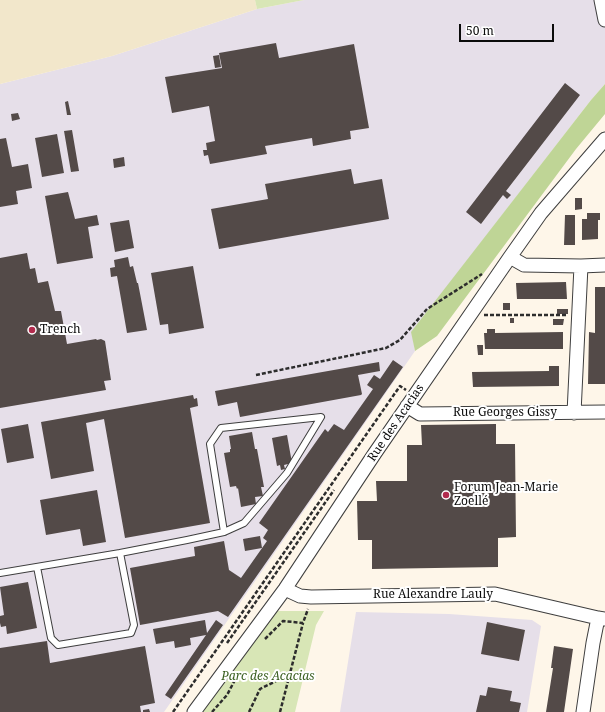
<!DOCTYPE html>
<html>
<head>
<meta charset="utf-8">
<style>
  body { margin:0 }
  #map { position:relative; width:605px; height:712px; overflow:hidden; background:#fef6e9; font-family:"Noto Serif",serif }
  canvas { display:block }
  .scale { position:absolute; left:459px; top:24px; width:95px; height:18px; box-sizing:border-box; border:2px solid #0b0b0b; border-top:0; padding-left:5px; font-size:12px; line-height:14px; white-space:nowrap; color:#0b0b0b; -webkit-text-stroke:3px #fff; paint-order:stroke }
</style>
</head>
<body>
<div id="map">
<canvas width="605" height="712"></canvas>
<div class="scale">50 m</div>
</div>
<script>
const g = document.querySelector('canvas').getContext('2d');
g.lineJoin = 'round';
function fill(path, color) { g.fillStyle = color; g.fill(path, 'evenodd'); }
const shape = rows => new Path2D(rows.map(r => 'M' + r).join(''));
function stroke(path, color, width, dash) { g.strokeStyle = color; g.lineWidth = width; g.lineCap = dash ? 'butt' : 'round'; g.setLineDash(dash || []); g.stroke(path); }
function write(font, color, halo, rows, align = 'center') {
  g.font = font + ' "Noto Serif",serif'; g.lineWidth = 4; g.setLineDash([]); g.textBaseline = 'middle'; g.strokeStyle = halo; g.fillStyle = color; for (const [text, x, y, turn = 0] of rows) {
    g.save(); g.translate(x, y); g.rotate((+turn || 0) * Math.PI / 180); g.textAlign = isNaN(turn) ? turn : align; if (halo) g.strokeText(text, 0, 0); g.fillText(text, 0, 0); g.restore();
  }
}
const industrial = shape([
  [304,0,605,0,605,84,591,100,412,332,415,351,164,712,0,712,0,84,112,56,257,9],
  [356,612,449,614,532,620,541,626,527,712,340,712]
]);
const farmland = shape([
  [0,0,255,0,257,9,112,56,0,84]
]);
const green = shape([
  [255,0,304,0,257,9],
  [277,611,324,611,316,625,295,712,200,712]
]);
const forest = shape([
  [605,84,605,114,576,149,437,336,415,351,411,332,591,100]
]);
const building = shape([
  [276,43,279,58,354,44,369,128,350,131,351,139,313,146,312,138,265,146,267,154,210,164,208,155,204,156,203,150,207,150,206,143,215,141,209,106,172,113,165,77,222,68,219,53],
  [219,55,221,67,215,68,213,56],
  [565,83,580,95,506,191,511,195,507,199,503,195,481,224,466,212],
  [68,101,71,115,67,115,65,102],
  [18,113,20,119,12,121,11,114],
  [72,130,79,171,71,172,64,131],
  [57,134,64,173,42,177,35,138],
  [6,138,12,167,28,164,32,188,16,191,18,204,0,207,0,139],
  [124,157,125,166,114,168,113,159],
  [351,169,354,184,382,179,389,219,219,249,211,209,268,199,265,184],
  [68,192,75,219,97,215,99,225,88,227,93,258,57,264,45,196],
  [575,198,582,198,582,209,575,210],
  [587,213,600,213,600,220,598,220,598,239,582,240,582,219,587,219],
  [565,215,575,215,575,245,564,245],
  [129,220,134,248,115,252,110,223],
  [27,253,30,269,35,268,38,283,48,281,55,311,61,311,67,344,96,339,97,340,101,339,105,341,111,380,104,381,106,390,0,408,0,258],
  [128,257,130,267,133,266,137,283,138,283,147,330,127,333,117,276,111,277,110,268,115,267,114,260],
  [193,266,204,328,169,334,168,324,160,325,151,273],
  [566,282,567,299,517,299,516,283],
  [595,287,605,287,605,384,588,384,589,332,595,333],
  [503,303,510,303,510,310,503,310],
  [557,309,568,309,568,314,557,314],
  [510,318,514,318,514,323,510,323],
  [553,319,564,319,563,325,553,325],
  [487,329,495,329,495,333,563,332,563,349,485,349,484,333,487,333],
  [477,345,483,345,483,355,478,355],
  [393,360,403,367,228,617,218,611,140,625,130,568,195,556,194,547,224,541,229,570,241,578,267,541,263,538,268,530,259,523,325,429,328,432,334,424,344,430,373,389,367,385,374,375,380,379],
  [379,362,380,371,358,375,362,394,361,395,240,417,237,402,218,406,215,391],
  [549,366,559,366,559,386,473,387,472,372,549,371],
  [193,395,194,399,197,398,198,406,190,408,210,523,125,538,104,419,86,423,94,471,51,479,41,422],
  [28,424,34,458,7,463,1,429],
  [496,424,496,444,515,444,516,537,498,538,498,567,372,569,372,540,358,540,357,501,377,501,376,481,407,481,407,445,422,445,421,425],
  [252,432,255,449,257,449,264,487,261,487,263,496,255,497,256,504,241,507,238,488,237,489,236,486,230,487,224,453,230,452,230,449,231,449,229,436],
  [287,435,292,463,284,465,285,469,281,470,280,465,277,466,272,438],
  [97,490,106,542,83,546,80,529,46,535,40,500],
  [260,536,262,548,245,551,243,539],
  [28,582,37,628,7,634,6,626,1,627,0,623,0,616,4,615,0,587],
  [205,620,207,633,216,620,223,625,171,699,165,695,206,635,190,638,191,645,175,648,174,641,156,644,153,629],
  [487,622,525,630,519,661,481,654],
  [47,641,50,663,145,646,155,703,140,706,141,712,0,712,0,648],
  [554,646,573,649,564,712,546,712,553,668,551,668],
  [488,687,512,691,510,701,521,703,519,712,476,712,480,695,486,696],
  [149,709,150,712,143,712,143,710]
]);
const path = shape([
  [484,315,567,315],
  [256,375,386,348,400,340,427,309,482,274],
  [265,639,283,621,303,623,308,609],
  [227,643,334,490],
  [173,712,400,386,406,390],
  [212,712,227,695,236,678],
  [249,712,260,689,290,674],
  [280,712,303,623]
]);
const lane = shape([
  [37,567,51,638,58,645,131,633,134,625,120,553],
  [0,573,120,553,187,540,224,532,244,523,287,473,321,417,221,428,210,444,224,532]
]);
const street = shape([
  [601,0,605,20],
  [510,257,524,265,581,266,605,265],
  [407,406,420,414,605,412],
  [574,413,581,266],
  [285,589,300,596,311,597,495,594,598,618,605,619],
  [194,712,285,589,375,453,510,257,541,213,605,139],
  [583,712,593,643,598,618]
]);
const markers = [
  [32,330,4,"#b22b4d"],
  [446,495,4,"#b22b4d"]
];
const poiNames = [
  ["Trench",40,330],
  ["Forum Jean-Marie",454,488],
  ["Zoellé",454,502]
];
const streetNames = [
  ["Rue Georges Gissy",505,413],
  ["Rue des Acacias",396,423,-56],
  ["Rue Alexandre Lauly",433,595]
];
const parkNames = [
  ["Parc des Acacias",268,677]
];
fill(industrial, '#e6dfe9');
fill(farmland, '#f2e7cb');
fill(green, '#d8e6b6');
fill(forest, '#bfd596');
fill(building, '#534a48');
stroke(lane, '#3e3e3e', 8);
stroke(street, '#3e3e3e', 15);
stroke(path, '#2d2d2d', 2.5, [4, 2]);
stroke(lane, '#fff', 6);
stroke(street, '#fff', 13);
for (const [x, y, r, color] of markers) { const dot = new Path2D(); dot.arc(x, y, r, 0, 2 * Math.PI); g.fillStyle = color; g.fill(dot); stroke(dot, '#fff', 1.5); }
write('12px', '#0b0b0b', '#fff', poiNames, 'left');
write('12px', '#0b0b0b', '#fff', streetNames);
write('italic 12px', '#395e1f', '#fff', parkNames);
</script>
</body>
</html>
